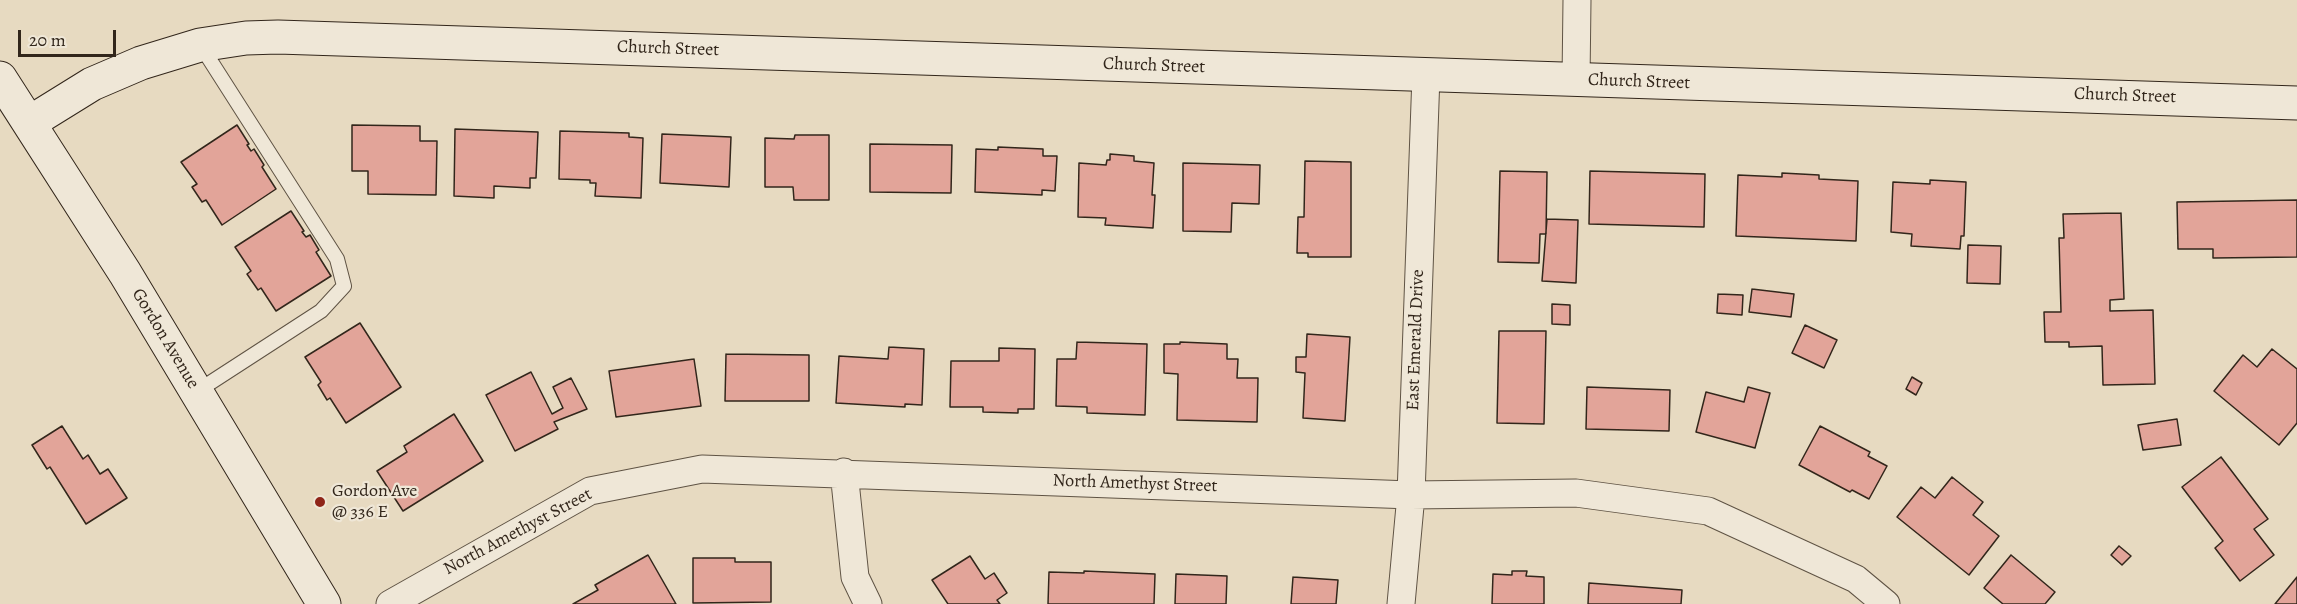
<!DOCTYPE html>
<html>
<head>
<meta charset="utf-8">
<style>
  body { margin:0 }
  #map { position:relative; width:2297px; height:604px; overflow:hidden; background:#e7dac1; font-family:Alegreya,serif }
  canvas { display:block }
  .scale { position:absolute; left:18px; top:30px; width:98px; height:27px; box-sizing:border-box; border:3px solid #32261b; border-top:0; padding-left:8px; font-size:18px; line-height:21px; white-space:nowrap; color:#32261b; -webkit-text-stroke:4px #efe7d7; paint-order:stroke }
</style>
</head>
<body>
<div id="map">
<canvas width="2297" height="604"></canvas>
<div class="scale">20 m</div>
</div>
<script>
const g = document.querySelector('canvas').getContext('2d');
g.lineJoin = 'round';
function fill(path, color) { g.fillStyle = color; g.fill(path, 'evenodd'); }
const shape = rows => new Path2D(rows.map(r => 'M' + r).join(''));
function stroke(path, color, width, dash) { g.strokeStyle = color; g.lineWidth = width; g.lineCap = dash ? 'butt' : 'round'; g.setLineDash(dash || []); g.stroke(path); }
function write(font, color, halo, rows, align = 'center') {
  g.font = font + ' Alegreya,serif'; g.lineWidth = 4.5; g.setLineDash([]); g.textBaseline = 'middle'; g.strokeStyle = halo; g.fillStyle = color; for (const [text, x, y, turn = 0] of rows) {
    g.save(); g.translate(x, y); g.rotate((+turn || 0) * Math.PI / 180); g.textAlign = isNaN(turn) ? turn : align; if (halo) g.strokeText(text, 0, 0); g.fillText(text, 0, 0); g.restore();
  }
}
const building = shape([
  [237,125,249,144,247,145,251,151,254,149,264,165,262,167,276,189,222,225,206,200,202,202,192,187,197,184,181,162,237,125],
  [352,125,420,126,420,141,437,141,436,195,368,194,368,171,352,171,352,125],
  [455,129,538,132,536,178,530,178,530,188,494,186,494,198,454,196,455,129],
  [560,131,629,133,629,137,643,138,641,198,595,196,596,183,590,183,590,180,559,179,560,131],
  [662,134,731,137,729,187,660,183,662,134],
  [795,135,829,135,829,200,794,200,793,187,765,187,765,138,794,139,795,135],
  [870,144,952,145,951,193,870,192,870,144],
  [998,147,1043,149,1043,156,1057,156,1055,191,1042,190,1042,195,975,192,976,149,998,150,998,147],
  [1110,154,1134,156,1134,161,1154,163,1152,195,1155,195,1153,228,1105,225,1106,218,1078,217,1079,163,1106,165,1107,160,1110,160,1110,154],
  [1305,161,1351,162,1351,257,1308,257,1308,253,1297,253,1298,217,1304,217,1305,161],
  [1183,163,1260,165,1259,204,1232,203,1231,232,1183,231,1183,163],
  [1500,171,1547,172,1546,234,1540,234,1539,263,1498,262,1500,171],
  [1590,171,1705,174,1704,227,1589,224,1590,171],
  [1782,173,1819,175,1819,179,1858,181,1856,241,1736,236,1738,175,1782,177,1782,173],
  [1930,180,1966,182,1964,236,1961,236,1960,249,1911,246,1912,234,1891,232,1893,182,1930,184,1930,180],
  [2297,200,2297,257,2213,258,2213,249,2178,249,2177,202,2297,200],
  [291,211,304,231,302,232,306,237,310,235,319,250,316,252,331,276,276,311,261,288,258,290,247,274,251,271,235,247,291,211],
  [2121,213,2124,299,2110,300,2110,311,2153,310,2155,384,2103,385,2102,346,2069,347,2069,342,2045,342,2044,312,2061,312,2059,238,2064,238,2063,214,2121,213],
  [1547,219,1578,220,1576,283,1542,281,1547,219],
  [1968,245,2001,246,2000,284,1967,283,1968,245],
  [1752,289,1794,294,1791,317,1749,312,1752,289],
  [1718,294,1743,295,1742,315,1717,313,1718,294],
  [1552,304,1570,305,1570,325,1552,324,1552,304],
  [360,323,401,387,346,423,330,398,327,400,318,385,321,382,305,357,360,323],
  [1805,325,1837,340,1824,368,1792,353,1805,325],
  [1499,331,1546,331,1544,424,1497,423,1499,331],
  [1307,334,1350,337,1345,421,1303,418,1305,373,1296,372,1296,357,1306,357,1307,334],
  [1077,342,1147,344,1145,415,1087,413,1087,407,1056,406,1057,359,1076,359,1077,342],
  [1180,342,1227,344,1227,359,1238,359,1237,378,1258,378,1257,422,1177,420,1178,374,1164,373,1164,344,1180,344,1180,342],
  [889,347,924,349,922,405,905,404,905,407,836,403,839,356,888,359,889,347],
  [999,348,1035,349,1034,409,1018,409,1018,413,983,412,983,407,950,407,951,361,999,361,999,348],
  [2272,349,2297,369,2297,423,2279,445,2214,391,2243,355,2257,367,2272,349],
  [726,354,809,355,809,401,725,401,726,354],
  [694,359,701,406,616,417,609,371,694,359],
  [531,372,552,414,563,408,553,387,571,378,587,409,554,422,558,429,515,451,486,395,531,372],
  [1912,377,1922,383,1916,395,1906,389,1912,377],
  [1587,387,1670,390,1669,431,1586,429,1587,387],
  [1748,387,1770,393,1755,448,1696,432,1706,392,1744,402,1748,387],
  [454,414,483,461,403,511,377,471,407,452,404,446,454,414],
  [2177,419,2181,445,2143,450,2138,425,2177,419],
  [62,426,83,459,88,455,100,474,108,469,127,498,86,524,50,467,47,469,32,445,62,426],
  [1820,426,1870,452,1868,456,1887,466,1869,499,1852,490,1850,492,1799,465,1820,426],
  [2221,457,2268,519,2254,529,2274,555,2240,581,2215,548,2223,541,2182,487,2221,457],
  [1952,477,1983,502,1973,515,1999,536,1969,575,1897,517,1921,487,1935,498,1952,477],
  [2119,546,2131,556,2122,565,2111,555,2119,546],
  [648,555,676,604,573,604,598,590,595,585,648,555],
  [2011,555,2055,592,2045,604,2003,604,1984,588,2011,555],
  [970,556,985,579,994,573,1007,593,997,600,1000,604,948,604,932,580,970,556],
  [693,558,735,558,735,562,771,562,771,602,693,603,693,558],
  [1084,571,1155,574,1154,604,1048,604,1049,572,1084,573,1084,571],
  [1512,571,1527,571,1526,576,1544,577,1544,604,1492,604,1493,574,1512,575,1512,571],
  [1176,574,1227,576,1226,604,1175,604,1176,574],
  [1293,577,1338,580,1336,604,1291,604,1293,577],
  [2297,577,2297,604,2275,604,2297,577],
  [1589,583,1682,590,1681,604,1588,604,1589,583]
]);
const lane = shape([
  [196,392,321,311,344,286,337,259,201,46]
]);
const street = shape([
  [1576,81,1577,0],
  [844,472,855,577,868,604],
  [390,604,590,491,702,469,1411,495,1576,493,1708,511,1856,579,1886,604],
  [1401,604,1411,495,1426,75]
]);
const secondary = shape([
  [0,78,125,273,324,604],
  [29,123,92,84,141,63,200,45,246,38,278,37,2297,103]
]);
const markers = [
  [320,502,6,"#8f2418"]
];
const streetNames = [
  ["Church Street",668,49,2],
  ["Church Street",1154,66,2],
  ["Church Street",1639,82,2],
  ["Church Street",2125,96,2],
  ["Gordon Avenue",165,339,59],
  ["East Emerald Drive",1416,340,-88],
  ["North Amethyst Street",1135,484,2],
  ["North Amethyst Street",518,532,-28]
];
const poiNames = [
  ["Gordon Ave",332,492],
  ["@ 336 E",332,513]
];
fill(building, '#e2a499');
stroke(building, '#32261b', 1.5);
stroke(lane, '#5f5344', 16);
stroke(street, '#5f5344', 29);
stroke(secondary, '#32261b', 35);
stroke(lane, '#efe7d7', 14);
stroke(street, '#efe7d7', 27);
stroke(secondary, '#efe7d7', 33);
for (const [x, y, r, color] of markers) { const dot = new Path2D(); dot.arc(x, y, r, 0, 2 * Math.PI); g.fillStyle = color; g.fill(dot); stroke(dot, '#efe7d7', 2); }
write('18px', '#32261b', '#efe7d7', streetNames);
write('18px', '#32261b', '#efe7d7', poiNames, 'left');
</script>
</body>
</html>
